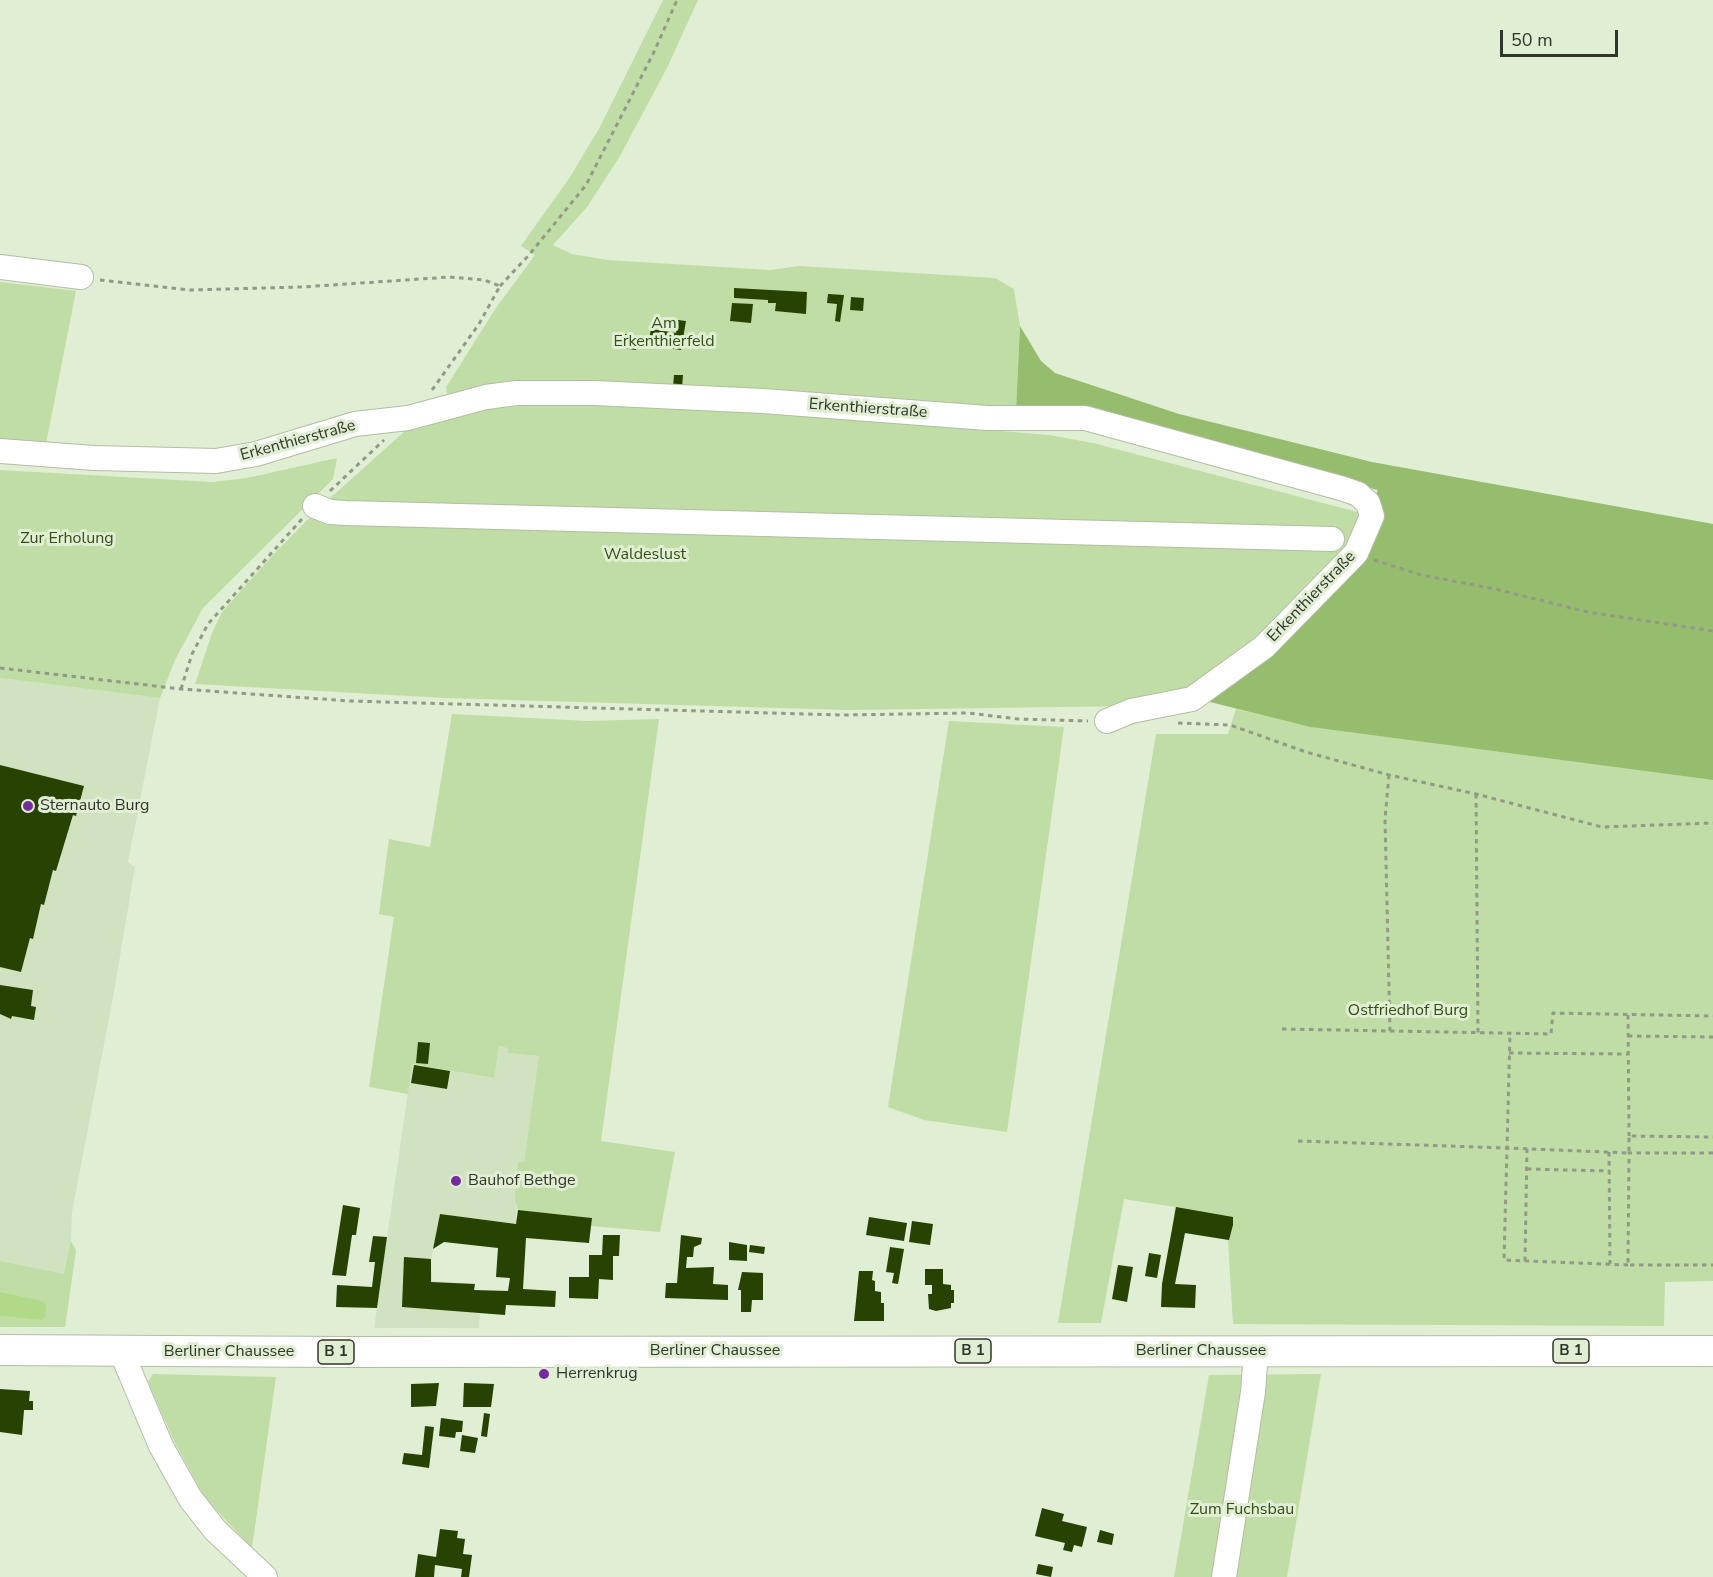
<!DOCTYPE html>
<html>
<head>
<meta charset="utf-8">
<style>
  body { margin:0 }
  #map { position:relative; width:1713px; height:1577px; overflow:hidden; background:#e0eed3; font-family:"Nunito Sans",sans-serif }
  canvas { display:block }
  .scale { position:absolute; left:1500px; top:30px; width:118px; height:27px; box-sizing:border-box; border:3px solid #31362c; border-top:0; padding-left:8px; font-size:18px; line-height:21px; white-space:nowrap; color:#31362c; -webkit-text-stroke:4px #e0eed3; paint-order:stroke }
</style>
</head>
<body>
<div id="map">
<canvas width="1713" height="1577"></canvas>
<div class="scale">50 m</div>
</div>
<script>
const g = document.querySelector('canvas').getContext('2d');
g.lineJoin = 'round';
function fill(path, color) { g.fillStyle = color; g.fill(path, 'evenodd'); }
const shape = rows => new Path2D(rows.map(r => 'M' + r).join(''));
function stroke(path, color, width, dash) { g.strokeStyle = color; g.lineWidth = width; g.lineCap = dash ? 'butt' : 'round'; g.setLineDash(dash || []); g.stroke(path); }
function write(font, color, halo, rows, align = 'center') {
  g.font = font + ' "Nunito Sans",sans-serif'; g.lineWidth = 6; g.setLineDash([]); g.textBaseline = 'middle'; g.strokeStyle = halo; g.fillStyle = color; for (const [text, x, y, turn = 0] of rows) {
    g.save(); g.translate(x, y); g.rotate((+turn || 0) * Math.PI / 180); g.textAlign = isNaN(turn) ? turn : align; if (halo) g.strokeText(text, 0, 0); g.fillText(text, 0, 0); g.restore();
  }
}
const built = shape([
  [0,678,160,698,128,862,135,867,114,992,72,1212,71,1241,76,1250,65,1327,0,1327],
  [499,1046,507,1048,508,1053,540,1056,524,1162,518,1163,516,1224,440,1214,431,1261,432,1281,475,1284,472,1313,480,1314,479,1328,374,1328,412,1064,493,1078]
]);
const green = shape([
  [663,0,698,0,668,66,620,156,587,207,553,245,572,254,607,260,770,270,799,266,995,278,1014,289,1020,326,1016,410,448,398,446,387,496,308,535,255,521,246,570,177,600,127],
  [0,282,76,291,45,449,0,445],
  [528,405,637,406,807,415,1049,435,1093,443,1365,514,1361,526,1328,575,1190,697,1132,706,847,710,445,698,195,684,212,633,222,612,271,557,319,508,405,431,420,422,464,412],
  [337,458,333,479,203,608,175,660,160,698,0,678,0,470,212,482,247,478],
  [1236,709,1310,727,1713,780,1713,1281,1665,1282,1664,1326,1233,1324,1228,1240,1172,1231,1175,1207,1124,1199,1101,1323,1058,1323,1156,734,1228,734],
  [452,714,588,721,659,719,601,1141,675,1152,660,1232,591,1226,592,1218,518,1210,515,1199,518,1162,524,1162,539,1056,508,1053,507,1048,499,1046,494,1078,412,1064,408,1094,369,1087,394,917,379,914,389,839,430,847],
  [949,721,1064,727,1007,1132,924,1120,888,1107],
  [71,1241,76,1250,65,1327,0,1327,0,1316,42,1320,43,1301,0,1292,0,1261,64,1274],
  [153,1374,276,1377,252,1548,205,1498,174,1441,148,1382],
  [1321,1374,1287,1577,1174,1577,1209,1375]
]);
const forest = shape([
  [1020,326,1041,361,1055,373,1179,414,1372,462,1713,524,1713,780,1310,727,1190,697,1245,655,1350,545,1378,490,1181,441,1016,410]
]);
const water = shape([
  [0,1292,43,1301,46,1305,45,1317,42,1320,0,1316]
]);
const building = shape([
  [734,288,807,292,806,314,775,311,776,303,768,303,768,300,734,298],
  [828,294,844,295,840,322,835,321,837,304,827,303],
  [851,297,864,298,863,311,850,310],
  [732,303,753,304,751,323,730,321],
  [678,320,686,321,681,350,648,345,651,329,676,333],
  [625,334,638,336,636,350,622,348],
  [674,375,683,375,682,388,673,387],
  [0,765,84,786,76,816,73,815,56,871,53,870,44,905,41,904,33,939,30,938,21,972,0,967],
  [0,985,33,990,31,1006,36,1007,34,1020,12,1016,11,1019,0,1014],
  [418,1042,430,1043,428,1064,416,1063],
  [414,1065,450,1071,447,1089,411,1083],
  [343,1205,360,1208,356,1235,352,1235,346,1276,332,1275],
  [1176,1207,1233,1217,1233,1225,1229,1240,1185,1233,1175,1284,1196,1285,1195,1308,1161,1307,1162,1284],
  [518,1210,592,1218,589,1243,526,1238,523,1289,556,1291,555,1307,506,1305,505,1315,402,1307,404,1257,431,1259,431,1282,475,1284,474,1290,508,1291,510,1278,496,1277,498,1248,444,1242,433,1249,440,1214,516,1224],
  [869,1217,907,1223,904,1241,866,1235],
  [912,1221,933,1224,930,1245,909,1242],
  [603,1235,620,1235,619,1256,613,1256,613,1280,599,1279,598,1299,569,1298,569,1277,589,1277,589,1255,602,1255],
  [681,1235,702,1238,701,1244,694,1247,693,1257,687,1257,686,1268,714,1267,713,1284,728,1285,728,1300,665,1298,666,1283,677,1283],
  [373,1236,387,1237,377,1308,336,1307,337,1285,372,1287,375,1262,369,1262],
  [729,1242,747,1245,747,1261,729,1260],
  [750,1245,765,1247,764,1254,749,1252],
  [890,1247,904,1249,898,1284,892,1283,894,1273,886,1272],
  [1149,1253,1161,1255,1157,1278,1145,1276],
  [1118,1265,1133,1267,1127,1302,1112,1299],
  [925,1269,943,1269,943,1284,951,1285,951,1290,954,1290,954,1303,951,1303,951,1308,936,1311,929,1309,928,1294,932,1294,932,1285,925,1285],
  [859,1271,873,1271,872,1280,875,1281,875,1291,881,1292,881,1303,884,1303,884,1321,854,1321],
  [742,1272,763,1273,763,1300,752,1300,751,1312,741,1312,741,1290,738,1290],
  [439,1383,436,1406,411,1407,411,1384],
  [464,1383,494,1384,491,1407,463,1407],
  [0,1389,30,1391,29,1401,33,1401,33,1410,24,1410,22,1435,0,1432],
  [484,1413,490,1414,487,1437,481,1436],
  [441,1418,463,1421,462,1432,456,1432,455,1438,439,1436],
  [425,1426,434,1427,429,1468,402,1464,404,1453,422,1455],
  [462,1435,478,1438,475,1453,460,1451],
  [1042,1508,1064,1514,1062,1521,1087,1527,1082,1547,1074,1545,1072,1552,1063,1550,1065,1543,1035,1536],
  [440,1529,458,1531,457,1538,465,1539,463,1554,472,1555,469,1577,461,1577,462,1569,435,1565,434,1577,415,1577,418,1554,436,1557],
  [1100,1530,1114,1534,1112,1545,1097,1542],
  [1038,1564,1053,1567,1051,1577,1036,1574]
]);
const path = shape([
  [100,280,190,290,302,287,450,277,484,280,500,286,479,324,432,390],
  [500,286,529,255,586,185,654,52,677,0],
  [330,491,384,440],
  [1374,560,1421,575,1495,589,1588,612,1713,631],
  [0,668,181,689,350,701,842,715,968,713,1018,719,1088,721],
  [181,689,192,654,208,624,302,519],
  [1178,723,1230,725,1306,752,1389,775,1476,794,1602,827,1713,823],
  [1389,775,1385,819,1390,1031],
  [1476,794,1478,1033],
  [1628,1015,1629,1136],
  [1282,1029,1551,1034,1553,1013,1713,1016],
  [1628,1036,1713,1037],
  [1509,1053,1629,1054],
  [1298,1141,1507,1148,1510,1033],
  [1609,1152,1610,1264],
  [1713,1153,1629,1153,1628,1265,1713,1265],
  [1527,1169,1609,1171],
  [1525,1261,1527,1149],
  [1628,1265,1504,1260,1507,1148,1629,1153,1629,1136,1713,1137]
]);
const minor = shape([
  [0,267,81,277],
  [0,451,94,458,216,461,256,454,355,424,408,418,486,397,516,393,595,393,763,401,987,418,1085,418,1344,489,1358,494,1368,503,1372,516,1356,553,1264,647,1192,699,1131,711,1107,721],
  [315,506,330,512,346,513,1332,539],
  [121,1351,161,1446,190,1498,215,1530,265,1577],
  [1224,1577,1253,1392,1256,1351]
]);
const major = shape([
  [0,1350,339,1352,1713,1351]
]);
const markers = [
  [28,806,6,"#752b9e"],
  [456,1181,6,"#752b9e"],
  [544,1374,6,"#752b9e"]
];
const shields = [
  [973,1351,36],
  [1571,1351,36],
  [336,1352,36]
];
const shieldNames = [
  ["B 1",973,1351],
  ["B 1",1571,1351],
  ["B 1",336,1352]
];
const parkNames = [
  ["Am",664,324],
  ["Erkenthierfeld",664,342],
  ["Zur Erholung",67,539],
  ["Waldeslust",645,555],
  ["Ostfriedhof Burg",1408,1011],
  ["Zum Fuchsbau",1242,1510]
];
const streetNames = [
  ["Erkenthierstraße",868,409,4],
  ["Erkenthierstraße",298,441,-15],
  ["Erkenthierstraße",1312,597,-46],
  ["Berliner Chaussee",715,1351],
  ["Berliner Chaussee",1201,1351],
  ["Berliner Chaussee",229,1352]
];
const poiNames = [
  ["Sternauto Burg",40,806],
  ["Bauhof Bethge",468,1181],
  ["Herrenkrug",556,1374]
];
fill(built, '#d1e2c1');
fill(green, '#c0dda5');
fill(forest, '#95bd6d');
fill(water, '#b0d988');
fill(building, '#284202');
stroke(minor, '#b1bea5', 26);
stroke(major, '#b1bea5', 32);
stroke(path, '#909a87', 3, [4.5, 4.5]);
stroke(minor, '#fff', 24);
stroke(major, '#fff', 30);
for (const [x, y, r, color] of markers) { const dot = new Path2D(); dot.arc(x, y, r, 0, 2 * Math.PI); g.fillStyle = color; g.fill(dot); stroke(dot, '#e0eed3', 2); }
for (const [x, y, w] of shields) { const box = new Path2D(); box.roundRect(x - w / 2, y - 12, w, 24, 4.5); g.fillStyle = '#e0eed3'; g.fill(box); stroke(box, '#31362c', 1.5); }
write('bold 15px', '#31362c', null, shieldNames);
write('16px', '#344e16', '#e0eed3', parkNames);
write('16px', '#31362c', '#e0eed3', streetNames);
write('16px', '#31362c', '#e0eed3', poiNames, 'left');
</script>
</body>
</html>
